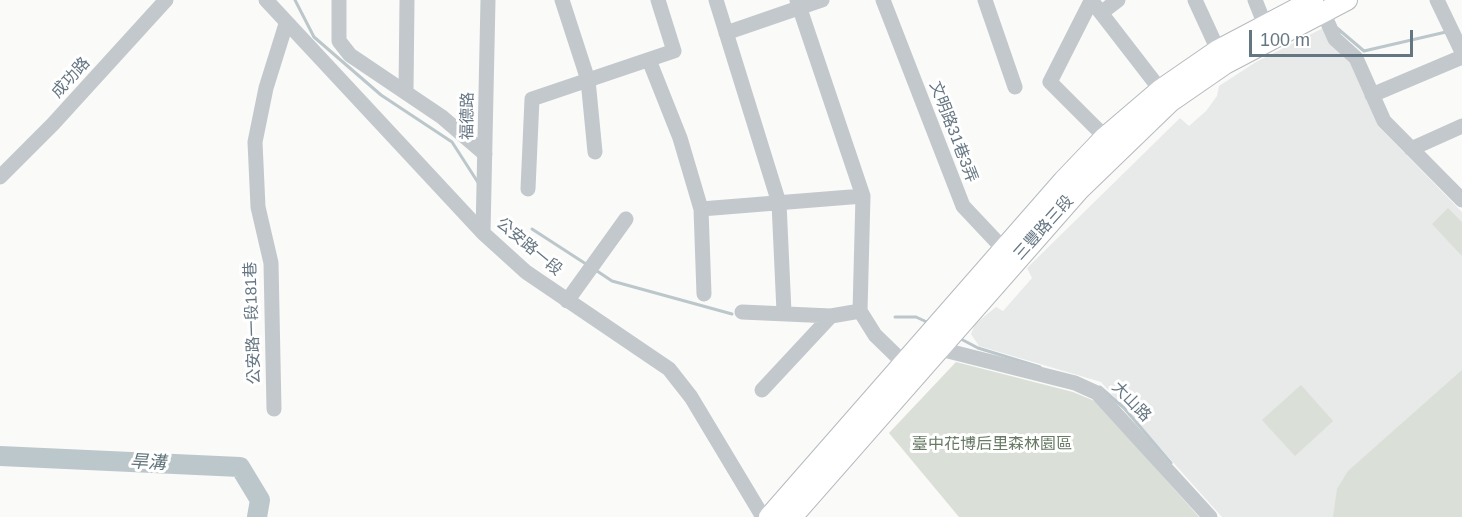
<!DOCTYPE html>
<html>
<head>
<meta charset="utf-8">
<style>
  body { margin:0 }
  #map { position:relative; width:1462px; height:517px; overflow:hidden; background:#fafaf8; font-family:Arial,sans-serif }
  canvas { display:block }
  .scale { position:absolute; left:1249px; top:30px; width:164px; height:27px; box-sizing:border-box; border:3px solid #657683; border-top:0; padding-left:8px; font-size:18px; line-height:21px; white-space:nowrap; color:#657683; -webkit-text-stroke:4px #fff; paint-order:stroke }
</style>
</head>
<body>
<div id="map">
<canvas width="1462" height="517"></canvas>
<div class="scale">100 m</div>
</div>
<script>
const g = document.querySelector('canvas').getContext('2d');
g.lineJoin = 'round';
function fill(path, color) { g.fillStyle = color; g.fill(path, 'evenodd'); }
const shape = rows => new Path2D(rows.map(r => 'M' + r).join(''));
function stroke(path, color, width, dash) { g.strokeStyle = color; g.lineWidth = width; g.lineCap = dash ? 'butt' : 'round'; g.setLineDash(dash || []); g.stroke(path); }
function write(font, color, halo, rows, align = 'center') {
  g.font = font + ' Arial,"Noto Sans TC",sans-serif'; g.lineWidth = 6; g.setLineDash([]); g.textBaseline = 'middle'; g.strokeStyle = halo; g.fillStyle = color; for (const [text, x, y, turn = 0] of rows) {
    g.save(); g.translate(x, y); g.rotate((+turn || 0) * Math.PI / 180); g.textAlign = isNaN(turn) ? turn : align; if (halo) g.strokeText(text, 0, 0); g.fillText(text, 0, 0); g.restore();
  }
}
const built = shape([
  [1323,28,1351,61,1378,126,1462,212,1462,517,1222,517,1101,382,979,346,971,334,975,324,996,307,1003,311,1032,278,1027,268,1180,118,1189,126,1206,111,1217,96,1219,86,1256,62]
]);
const green = shape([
  [1448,208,1462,222,1462,256,1432,224],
  [956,362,1073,392,1097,402,1199,517,959,517,889,433],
  [1462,370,1462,517,1333,517,1337,489,1348,471],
  [1301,385,1333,421,1295,456,1262,420]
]);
const stream = shape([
  [295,0,314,37,381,95,452,142,479,184],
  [1337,28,1364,51,1446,32],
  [532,229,586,264],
  [594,269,612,281,732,314],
  [895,317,916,317,929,323],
  [959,338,978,348,1040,367],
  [1100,387,1124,408,1171,463]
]);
const river = shape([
  [0,456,240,467,260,500,257,517]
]);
const minor = shape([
  [266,0,483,233,526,272,669,369,691,397,763,517],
  [339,0,339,41,350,55,442,117,485,154],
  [562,0,588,80,595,152],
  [716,0,779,203,784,312],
  [797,0,863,196,860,311,875,335,911,370],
  [883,0,963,206,1011,257],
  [985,0,1015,87],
  [1091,0,1166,97],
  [1195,0,1218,50],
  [1255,0,1265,25],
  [1437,0,1462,52],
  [1091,1,1050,82,1105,137,1113,140],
  [1319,3,1335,39,1356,58,1384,121,1462,200],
  [1101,13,1118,0],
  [726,33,822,0],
  [649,60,680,138,701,209,704,294],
  [406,91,407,0],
  [1372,95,1462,57],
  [1411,149,1462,126],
  [0,177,53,124,166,0],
  [528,189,532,99,674,51,658,0],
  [701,209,863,196],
  [483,233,488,0],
  [567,301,626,219],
  [742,312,831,316,860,311],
  [934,344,940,349,1075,383,1097,393,1210,517],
  [762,390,831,316],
  [274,409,271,263,258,207,255,142,266,88,286,24]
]);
const major = shape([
  [769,517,1063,181,1105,137,1160,90,1218,50,1313,0],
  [792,517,1080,189,1170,102,1225,64,1347,0]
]);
const streetNames = [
  ["成功路",71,78,-48],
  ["福德路",468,116,-89],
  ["文明路31巷3弄",953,132,69],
  ["三豐路三段",1044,228,-48],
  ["公安路一段",529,247,40],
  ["公安路一段181巷",253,323,-92],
  ["大山路",1131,402,46]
];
const parkNames = [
  ["臺中花博后里森林園區",992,445]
];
const waterNames = [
  ["旱溝",148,463,3]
];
fill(built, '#e8e9e9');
fill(green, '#dadfd7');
stroke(stream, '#bbc7cb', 3);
stroke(river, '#bbc7cb', 20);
stroke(major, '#b5babe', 22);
stroke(minor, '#c3c8cc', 15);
stroke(major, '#fff', 20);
write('16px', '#657683', '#fff', streetNames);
write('16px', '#687a64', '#fff', parkNames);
write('italic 18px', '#60757c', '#fff', waterNames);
</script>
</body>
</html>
